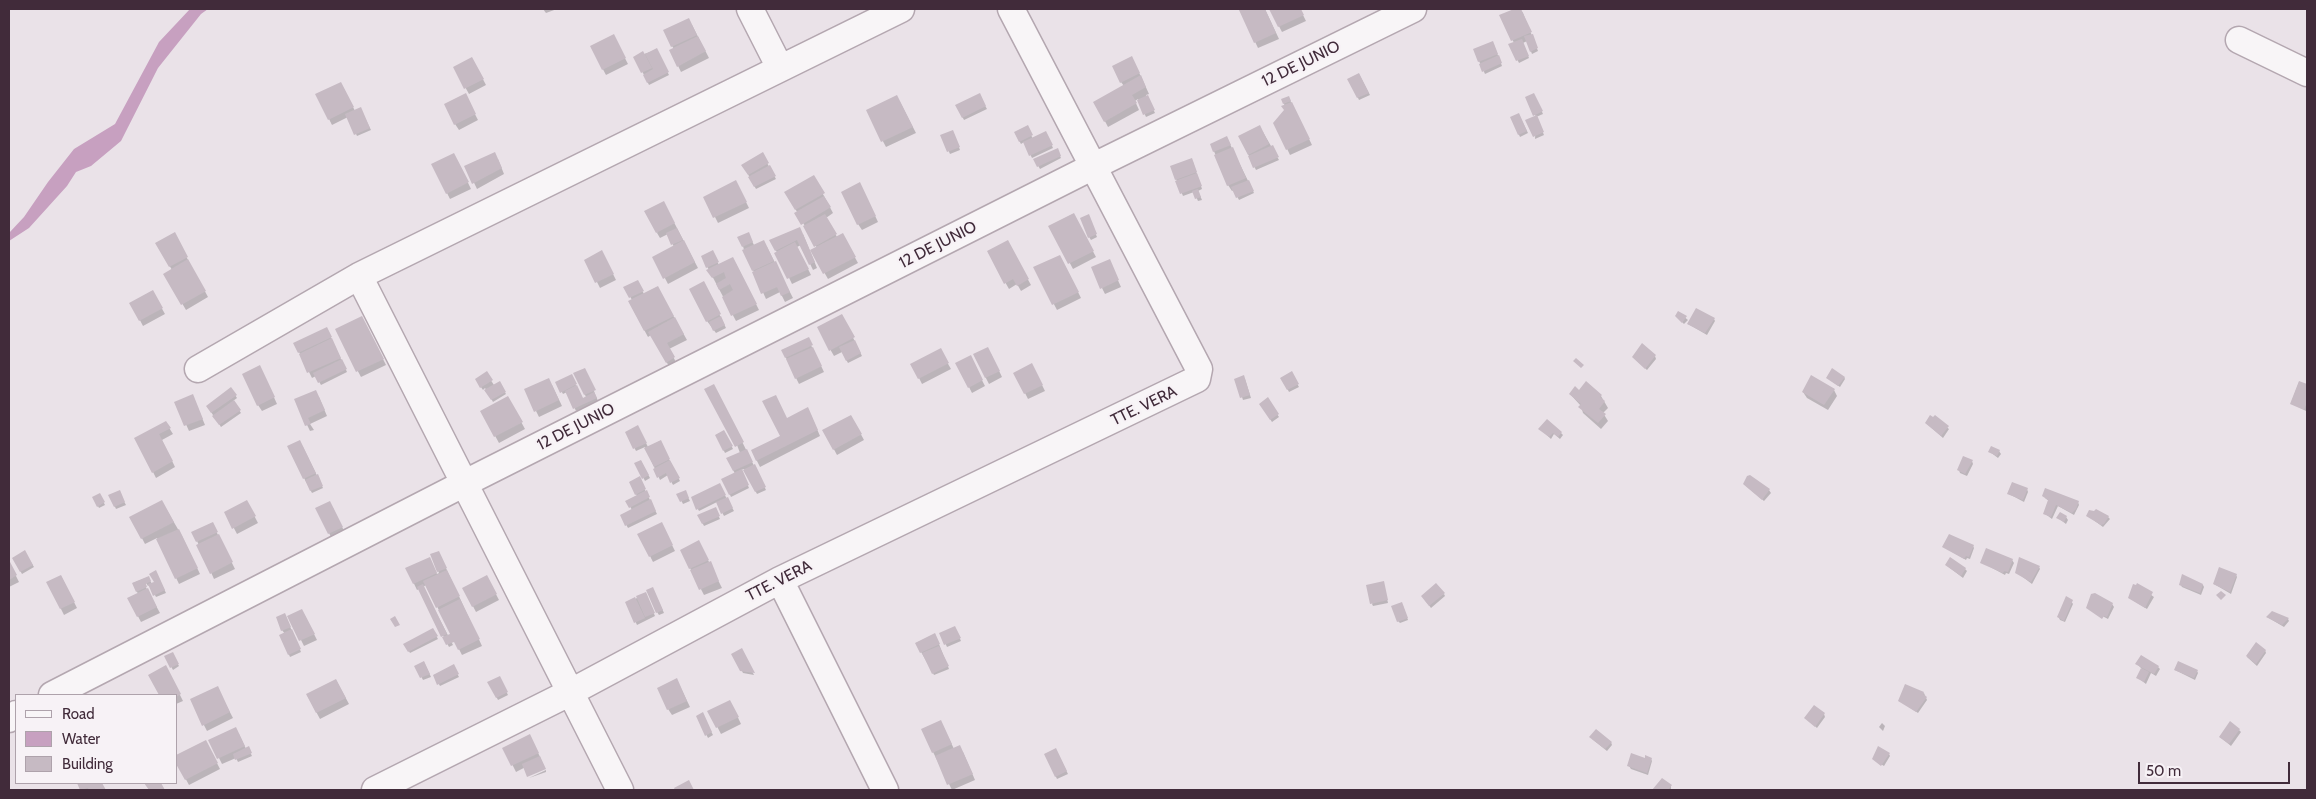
<!DOCTYPE html>
<html>
<head>
<meta charset="utf-8">
<style>
  body { margin:0 }
  #map { position:relative; width:2316px; height:799px; overflow:hidden; background:#eae2e8; font-family:Cabin,sans-serif }
  canvas { display:block }
  .frame { position:absolute; inset:0; border:10px solid #412b3a; pointer-events:none }
  .legend { position:absolute; left:15px; top:694px; width:162px; height:90px; box-sizing:border-box; background:#f7f2f6; border:1px solid #aea2ab; margin:0; padding:6px 9px; list-style:none; font-size:15px; color:#412b3a }
  .legend li { display:flex; align-items:center; gap:10px; height:25px }
  .legend b { width:25px; border:1px solid #aea2ab }
  .scale { position:absolute; left:2138px; top:762px; width:152px; height:22px; box-sizing:border-box; border:2px solid #412b3a; border-top:0; padding-left:6px; font-size:15px; line-height:18px; white-space:nowrap; color:#412b3a; -webkit-text-stroke:4px #f7f2f6; paint-order:stroke }
</style>
</head>
<body>
<div id="map">
<canvas width="2316" height="799"></canvas>
<div class="frame"></div>
<ul class="legend">
<li><b style="height:6px;background:#f8f5f7"></b>Road</li>
<li><b style="height:14px;background:#c7a0c0"></b>Water</li>
<li><b style="height:14px;background:#c6bac3"></b>Building</li>
</ul>
<div class="scale">50 m</div>
</div>
<script>
const g = document.querySelector('canvas').getContext('2d');
g.lineJoin = 'round';
function fill(path, color) { g.fillStyle = color; g.fill(path, 'evenodd'); }
const shape = rows => new Path2D(rows.map(r => 'M' + r).join(''));
function stroke(path, color, width, dash) { g.strokeStyle = color; g.lineWidth = width; g.lineCap = dash ? 'butt' : 'round'; g.setLineDash(dash || []); g.stroke(path); }
function write(font, color, halo, rows, align = 'center') {
  g.font = font + ' Cabin,sans-serif'; g.lineWidth = 4.5; g.setLineDash([]); g.textBaseline = 'middle'; g.strokeStyle = halo; g.fillStyle = color; for (const [text, x, y, turn = 0] of rows) {
    g.save(); g.translate(x, y); g.rotate((+turn || 0) * Math.PI / 180); g.textAlign = isNaN(turn) ? turn : align; if (halo) g.strokeText(text, 0, 0); g.fillText(text, 0, 0); g.restore();
  }
}
const water = shape([
  [190,9,208,9,201,14,158,68,121,141,91,166,76,172,67,186,29,228,9,241,9,233,24,217,48,182,74,149,115,124,159,42]
]);
const shadow = shape([
  [543,9,557,9,546,13],
  [1244,9,1265,9,1279,39,1258,48,1240,10],
  [1270,9,1300,9,1306,21,1282,32],
  [1517,9,1520,9,1523,13,1538,51,1532,54,1527,41,1523,43,1529,58,1519,63,1510,45,1514,43,1501,16],
  [692,25,709,58,681,72,671,51,674,49,672,46],
  [616,41,628,64,606,75,591,47],
  [1494,45,1502,66,1485,74,1479,61],
  [656,50,669,75,649,85,635,57],
  [1132,58,1144,83,1149,94,1146,95,1155,113,1146,117,1138,99,1135,101,1139,110,1108,127,1095,102,1124,86,1121,82],
  [475,64,486,85,469,94,454,67],
  [1359,74,1370,95,1359,100,1349,79],
  [344,89,355,111,360,108,371,130,357,136,348,117,332,125,329,119],
  [465,95,478,120,459,130,455,124],
  [979,95,987,109,964,120,957,106],
  [1534,95,1543,114,1536,117,1544,135,1535,139,1536,117,1527,98],
  [1290,100,1312,145,1290,155,1275,123,1285,111,1284,103],
  [900,102,916,133,886,147,867,111],
  [1511,117,1520,117,1528,133,1520,137],
  [1027,127,1033,139,1046,133,1053,148,1032,158,1024,142,1021,144,1015,133],
  [1263,132,1279,160,1256,170,1239,136],
  [954,134,960,150,950,154,942,136],
  [1228,140,1254,193,1239,200,1234,190,1232,191,1228,185,1211,144],
  [1057,150,1061,158,1040,169,1035,160],
  [762,154,776,179,756,189,743,165],
  [498,159,504,174,477,189,466,166],
  [457,160,471,189,450,199,447,193],
  [1193,162,1202,189,1198,191,1202,200,1198,201,1194,192,1183,196,1176,179],
  [814,177,833,213,826,218,837,237,842,234,858,263,828,279,812,251,817,248,786,192],
  [739,188,749,208,718,223,705,197],
  [863,190,878,222,862,230,858,224],
  [667,209,698,268,668,284,654,257,674,247,668,234,660,238,657,233],
  [1073,214,1096,257,1073,269,1050,226],
  [1089,218,1097,237,1091,240,1089,237],
  [748,233,754,245,767,247,793,298,785,302,780,292,766,299,744,250,743,246],
  [174,234,208,297,186,310,165,274,172,270,157,244],
  [803,234,817,268,813,270,801,245,797,247,811,275,792,284,771,240],
  [1007,242,1031,285,1021,291,1017,284,1009,289,988,252],
  [712,252,719,265,736,264,759,310,736,321,702,257],
  [605,258,616,280,600,288,586,260],
  [1063,262,1081,298,1057,310,1035,268],
  [1112,267,1121,287,1105,294,1102,288],
  [637,281,644,294,657,287,687,340,669,349,677,364,670,368,651,335,648,337,629,302,632,300,625,287],
  [707,289,726,328,716,333,707,321],
  [152,291,165,314,143,326,131,303],
  [1678,312,1688,320,1684,324,1678,318],
  [842,315,862,356,848,363,842,352,834,356,818,328],
  [1714,319,1715,321,1707,335,1688,324],
  [365,323,386,365,361,377,336,330],
  [327,329,347,372,321,385,316,376,312,378,295,344],
  [808,339,824,372,799,384,782,350],
  [940,350,951,369,922,384,912,364],
  [991,354,1002,377,989,384,974,355],
  [1655,356,1656,359,1647,370,1635,359],
  [973,363,985,386,972,393,969,387],
  [585,369,598,401,576,411,567,392,563,394,557,383,571,376,583,399,586,397,575,374],
  [1035,371,1045,391,1028,399,1015,373],
  [263,373,277,404,262,411,258,405],
  [486,373,494,385,499,383,506,394,493,402,485,388,483,390,476,380],
  [1291,373,1299,387,1289,392,1282,378],
  [1844,377,1845,379,1840,387,1827,378],
  [1236,379,1245,379,1251,398,1243,400],
  [2299,382,2307,385,2306,411,2291,403],
  [552,385,562,406,539,417,536,411],
  [231,389,237,398,233,401,241,413,221,427,207,406],
  [1834,390,1837,396,1828,410,1807,398,1803,392],
  [717,391,766,490,757,494,744,469,741,470,749,488,731,497,723,480,735,474,728,459,740,453],
  [1579,391,1601,396,1608,408,1603,413,1608,421,1601,429,1583,413,1581,406,1570,394],
  [193,396,205,425,189,431,176,402],
  [319,397,327,416,310,424,314,430,310,431,295,400],
  [508,398,525,429,499,443,482,412],
  [1267,399,1279,417,1272,422,1260,404],
  [811,415,820,436,760,467,752,451,781,436,787,419],
  [851,416,864,440,837,455,824,431],
  [1934,418,1949,429,1943,438,1926,423],
  [166,423,173,434,162,440,175,467,156,478,136,438],
  [638,427,648,447,660,441,680,481,673,485,668,475,660,480,645,447,636,451,627,433],
  [1540,429,1561,433,1563,435,1560,439,1554,434,1551,439],
  [724,431,733,449,725,453,716,435],
  [303,447,323,488,312,493,304,478],
  [1999,451,2001,454,1998,458,1990,452],
  [641,461,650,478,645,481,636,463],
  [1972,461,1973,464,1967,476,1960,473,1959,470],
  [639,478,657,514,628,528,621,515,632,510,627,501,637,496,630,482],
  [719,485,734,511,724,516,717,502,699,511,692,498],
  [1746,486,1769,490,1771,493,1764,501],
  [2027,489,2028,492,2024,502,2009,494],
  [685,491,690,501,683,504,678,494],
  [119,492,126,505,116,509,110,496],
  [100,495,105,505,99,508,94,498],
  [2045,498,2078,502,2079,505,2074,515,2058,506,2052,519,2044,513,2049,501],
  [247,502,258,523,237,534,226,513],
  [165,507,182,536,200,574,179,584,157,538,145,544,131,517],
  [333,508,345,533,332,539,329,533],
  [715,509,720,519,704,526,699,516],
  [2088,516,2108,517,2110,519,2103,527],
  [2066,517,2068,520,2066,524,2058,518],
  [212,523,235,569,214,579,193,532],
  [664,529,675,551,653,562,650,556],
  [1973,546,1974,548,1970,559,1967,558,1966,560,1944,547],
  [702,548,722,588,704,595,690,568],
  [25,552,34,567,22,574,13,558],
  [431,555,440,555,482,646,462,655,426,585,423,587,453,645,449,647,419,589,417,590,407,569,432,564,437,574,439,573],
  [2012,560,2014,563,2009,574,2006,573,2005,575,1981,562],
  [9,562,19,582,9,587],
  [1946,565,1965,569,1967,571,1963,578],
  [2039,567,2040,569,2032,584,2016,572],
  [156,572,166,593,156,597,150,585,148,586,145,581,143,582,160,613,141,622,129,599,138,594,133,583,148,577,152,584,156,583,151,574],
  [2236,575,2237,577,2231,594,2214,584],
  [61,576,77,608,64,615,48,583],
  [487,577,499,600,476,612,464,589],
  [2180,584,2203,585,2204,587,2201,595,2182,587],
  [1384,585,1388,603,1373,606,1372,604],
  [2137,585,2154,597,2147,609,2131,599],
  [654,591,664,613,659,615,657,612],
  [645,594,655,616,637,625,627,603],
  [1444,594,1445,596,1431,608,1424,599],
  [2071,601,2073,604,2065,622,2060,620,2059,618],
  [2112,604,2114,607,2108,619,2087,608],
  [1403,606,1408,620,1400,623,1398,621],
  [289,616,305,616,317,640,304,646],
  [286,617,301,652,290,657,281,636,285,634,282,630],
  [2267,617,2288,619,2289,621,2284,627],
  [433,630,438,639,410,653,405,644],
  [956,630,961,641,947,647,941,634],
  [935,634,949,669,934,675,916,643],
  [741,650,754,675,743,673,733,654],
  [2265,650,2266,653,2257,666,2247,657],
  [172,654,179,666,173,670,166,657],
  [424,662,431,677,423,680,416,666],
  [2137,664,2158,667,2160,669,2156,676,2151,673,2146,684,2138,678,2142,669],
  [453,666,459,677,440,686,434,675],
  [2175,670,2197,671,2198,673,2195,680],
  [169,673,183,701,176,704,176,695,160,695,150,675],
  [499,677,508,695,498,700,489,683],
  [336,680,349,704,320,719,307,695],
  [680,686,690,707,672,715,668,709],
  [220,693,233,718,207,731,191,700],
  [1924,693,1927,700,1918,713,1900,701],
  [733,707,741,724,721,734,709,711],
  [702,714,713,735,708,738,697,716],
  [1824,714,1825,717,1817,728,1806,718],
  [1882,723,1885,726,1883,731,1879,727],
  [944,728,954,749,963,752,975,780,952,790,933,752],
  [2239,730,2241,732,2231,746,2220,737],
  [239,734,246,749,248,748,252,756,238,762,236,758,222,764,210,740],
  [1592,739,1611,742,1612,745,1607,751],
  [206,742,220,769,189,785,176,761],
  [533,742,541,759,516,772,504,748],
  [1056,750,1068,774,1057,779,1045,754],
  [1889,754,1890,756,1884,766,1873,759],
  [1651,759,1652,761,1648,775,1631,769,1629,766],
  [546,770,546,772,529,778],
  [1662,779,1671,786,1671,790,1654,790],
  [78,783,101,783,105,790,82,790]
]);
const building = shape([
  [1241,9,1265,9,1276,33,1254,43,1239,10],
  [1269,9,1301,9,1304,15,1278,27],
  [1514,9,1521,9,1532,32,1511,41,1499,15],
  [689,18,697,35,671,47,663,30],
  [614,34,626,58,602,70,590,46],
  [1533,34,1538,48,1530,52,1524,36],
  [698,36,706,51,677,67,669,50],
  [1522,39,1529,56,1516,61,1508,44],
  [1493,41,1498,54,1478,62,1473,49],
  [657,48,669,72,647,83,643,75,653,69,645,54],
  [643,51,652,68,641,73,633,57],
  [1499,55,1502,63,1482,72,1479,64],
  [1132,56,1140,73,1120,83,1112,66],
  [472,57,484,79,464,89,453,67],
  [1359,73,1369,93,1357,98,1347,79],
  [1141,75,1146,87,1132,95,1137,103,1104,122,1093,102],
  [341,82,354,107,328,120,315,94],
  [466,93,476,114,454,125,444,104],
  [980,93,986,106,962,118,955,105],
  [1534,93,1543,111,1533,116,1525,97],
  [897,95,913,127,881,142,866,110],
  [1148,95,1155,110,1143,115,1137,100],
  [1289,96,1291,101,1283,104,1281,99],
  [1292,102,1310,139,1286,150,1273,123,1284,110,1281,106],
  [361,107,370,128,354,135,345,114],
  [1519,113,1527,131,1518,135,1510,117],
  [1537,115,1544,132,1533,137,1525,120],
  [1028,125,1033,135,1019,142,1014,132],
  [1260,125,1269,144,1248,155,1238,136],
  [953,130,960,147,947,152,940,135],
  [1046,131,1053,145,1029,156,1023,142],
  [1227,136,1231,145,1213,152,1210,144],
  [1273,145,1279,157,1253,168,1248,156],
  [1233,147,1246,178,1227,186,1214,155],
  [1058,148,1061,156,1037,167,1033,159],
  [495,152,502,168,472,184,464,166],
  [763,152,769,163,748,175,741,165],
  [454,153,469,182,446,194,431,164],
  [1192,158,1197,172,1175,180,1170,166],
  [770,165,776,176,754,187,748,177],
  [1197,173,1202,186,1180,194,1175,181],
  [814,175,825,193,795,210,784,192],
  [736,180,747,202,713,218,703,197],
  [1249,180,1254,191,1236,198,1231,187],
  [860,182,876,216,857,225,841,192],
  [1198,189,1201,197,1195,199,1192,191],
  [824,196,831,207,801,225,794,213],
  [664,201,675,223,656,233,644,211],
  [1074,213,1094,251,1068,264,1048,226],
  [825,214,837,234,814,247,803,226],
  [1089,214,1097,234,1088,238,1080,218],
  [800,227,815,262,809,265,797,240,775,251,769,240],
  [677,228,683,240,671,245,666,233],
  [175,232,188,257,169,267,155,243],
  [749,232,753,242,742,247,737,237],
  [843,233,856,257,823,274,810,250],
  [684,240,695,262,663,279,652,257],
  [764,240,774,261,752,271,742,250],
  [1008,240,1029,279,1017,286,1013,279,1004,284,987,251],
  [795,242,809,269,787,279,774,253],
  [602,250,614,274,595,283,584,260],
  [713,250,719,262,706,268,701,256],
  [1060,255,1079,292,1052,305,1033,267],
  [733,257,757,304,731,316,722,297,733,290,730,284,719,290,716,284,726,278,724,272,712,278,706,270],
  [188,259,206,291,181,305,163,274],
  [1110,259,1119,280,1100,289,1091,267],
  [776,261,790,292,781,296,777,287,761,294,752,272],
  [638,280,644,291,629,298,623,287],
  [704,281,721,314,706,322,689,289],
  [658,286,674,316,644,331,628,301],
  [153,290,163,308,139,321,129,303],
  [1696,308,1715,318,1705,333,1687,324],
  [1678,311,1687,316,1682,323,1675,316],
  [842,314,855,337,829,351,817,327],
  [362,316,384,359,356,372,335,329],
  [721,316,725,325,713,331,709,322],
  [675,317,684,334,667,343,675,357,666,363,648,332],
  [327,327,332,337,298,353,293,343],
  [809,337,813,345,785,358,781,350],
  [332,338,341,358,307,373,299,354],
  [855,340,861,353,846,361,839,347],
  [1642,343,1656,355,1645,369,1632,357],
  [813,347,822,366,795,379,786,359],
  [988,347,1000,371,985,378,973,354],
  [941,348,949,363,918,379,910,364],
  [971,355,983,380,968,388,955,363],
  [1576,358,1584,365,1581,368,1573,361],
  [342,359,347,369,318,383,313,373],
  [1032,363,1043,385,1024,394,1013,373],
  [260,365,275,397,257,406,242,374],
  [585,368,596,390,584,395,573,373],
  [1832,368,1845,377,1838,386,1826,378],
  [487,371,493,380,480,388,475,379],
  [1292,371,1299,384,1287,390,1280,378],
  [572,374,577,384,560,393,555,382],
  [1244,375,1250,395,1240,398,1234,379],
  [1811,375,1835,389,1824,405,1802,392],
  [549,378,559,400,534,412,524,389],
  [500,381,506,392,491,400,484,390],
  [1586,381,1602,395,1600,397,1605,401,1599,409,1606,414,1598,423,1578,407,1581,404,1569,394,1575,386,1579,390],
  [2299,381,2307,384,2307,402,2304,410,2290,404],
  [714,384,744,442,735,447,704,389],
  [577,385,583,398,594,392,597,398,573,409,565,391],
  [231,387,237,395,211,413,206,406],
  [316,390,325,410,308,418,311,424,305,426,294,399],
  [193,394,203,419,184,426,174,402],
  [776,395,787,418,808,407,818,430,756,461,751,450,780,436,762,401],
  [508,396,523,422,494,437,480,411],
  [1268,397,1279,414,1270,420,1259,404],
  [234,400,241,410,219,425,212,416],
  [851,415,862,434,833,450,822,430],
  [1930,415,1933,417,1935,415,1949,426,1941,436,1925,423],
  [1547,419,1562,432,1558,437,1553,433,1549,437,1538,429],
  [166,421,171,428,159,434,173,461,152,473,134,438],
  [638,425,647,443,633,449,625,432],
  [724,430,733,446,723,451,715,435],
  [300,440,316,473,303,479,287,446],
  [661,440,670,459,654,467,644,448],
  [1991,446,2000,450,1997,456,1988,452],
  [747,449,753,462,733,471,726,458],
  [1963,456,1973,460,1965,474,1957,470],
  [641,460,649,475,642,479,634,463],
  [670,460,680,478,670,483,666,473,657,478,653,469],
  [755,464,766,487,755,492,743,470],
  [742,469,749,485,729,495,721,479],
  [318,474,323,486,310,491,305,480],
  [1750,475,1770,489,1762,500,1743,484,1747,476],
  [640,476,646,489,635,495,629,482],
  [2012,482,2028,488,2023,500,2007,494],
  [720,483,726,495,696,510,691,497],
  [2045,488,2079,501,2076,509,2072,513,2056,505,2051,517,2043,514,2048,500,2042,496],
  [120,490,125,502,114,507,108,495],
  [647,490,650,497,629,508,625,501],
  [686,490,689,498,680,502,676,494],
  [100,493,105,502,97,507,92,497],
  [728,497,733,508,721,514,716,502],
  [651,499,656,511,625,526,620,515],
  [162,500,174,522,141,539,129,517],
  [247,500,256,516,232,529,224,512],
  [330,501,343,527,328,534,315,508],
  [716,507,720,516,702,524,697,515],
  [2096,509,2109,516,2104,524,2101,525,2086,516,2089,510,2094,511],
  [2060,512,2067,516,2064,522,2056,518],
  [213,522,218,532,196,542,191,532],
  [662,522,673,545,649,557,637,534],
  [179,529,198,568,175,579,156,539],
  [219,534,233,562,210,574,196,545],
  [1949,534,1974,545,1969,557,1966,556,1964,559,1942,547],
  [699,540,709,560,689,569,680,550],
  [1986,548,2013,559,2008,572,2004,571,2003,573,1980,563],
  [25,550,33,565,20,572,12,558],
  [439,551,447,568,437,572,430,554],
  [430,557,437,573,413,584,405,568],
  [1950,557,1966,568,1961,576,1945,565],
  [2019,557,2040,566,2031,582,2015,573],
  [9,560,17,575,9,580],
  [711,561,719,581,699,590,690,570],
  [2219,567,2237,574,2230,592,2213,584],
  [156,570,165,590,153,596,148,584,154,582,149,574],
  [447,570,460,596,436,608,423,581],
  [2182,574,2203,584,2200,593,2179,585],
  [61,575,75,602,60,609,46,582],
  [487,575,497,594,472,607,462,588],
  [149,576,151,581,146,584,147,587,136,592,132,583],
  [1384,581,1388,600,1370,604,1366,585],
  [1436,583,1445,593,1429,606,1421,596],
  [2137,583,2153,592,2145,608,2128,598,2133,584,2136,585],
  [423,584,447,634,441,637,417,587],
  [653,587,663,610,656,613,646,590],
  [148,588,157,607,137,617,127,598],
  [2221,591,2226,595,2221,600,2216,595],
  [646,592,655,613,645,617,636,596],
  [2095,593,2113,603,2107,617,2104,616,2102,619,2086,608,2091,594],
  [2066,596,2073,600,2064,621,2057,617],
  [635,597,645,618,634,623,625,602],
  [460,599,480,639,458,650,454,642,446,645,442,637,450,634,438,610],
  [1402,602,1408,618,1397,622,1391,606],
  [302,609,315,634,299,641,287,616],
  [2272,611,2289,618,2282,625,2266,617],
  [285,613,291,627,281,631,276,617],
  [395,616,400,625,395,627,390,619],
  [955,626,961,638,944,645,939,633],
  [433,628,438,636,408,652,403,644],
  [292,629,301,649,288,655,279,635],
  [935,633,940,644,920,653,915,643],
  [2256,642,2266,650,2256,664,2246,656],
  [939,646,949,666,932,674,922,653],
  [742,648,755,673,740,671,731,654],
  [173,652,179,664,170,668,164,656],
  [2141,655,2159,666,2154,674,2135,664],
  [424,661,430,674,420,678,414,666],
  [2178,661,2198,670,2194,678,2174,670],
  [454,664,459,674,437,685,433,675],
  [166,665,181,694,176,697,159,695,148,675],
  [2141,668,2149,672,2144,682,2136,678],
  [500,676,508,692,496,698,487,682],
  [677,678,687,701,667,710,657,688],
  [336,679,346,698,316,713,306,694],
  [1905,684,1924,692,1923,694,1927,697,1916,712,1898,701],
  [218,686,230,712,202,726,190,699],
  [730,700,739,717,716,728,707,711],
  [1814,705,1825,713,1815,727,1804,718],
  [703,712,712,732,705,736,696,716],
  [941,720,952,744,932,753,921,729],
  [2230,721,2240,729,2229,744,2219,737],
  [236,727,245,746,217,759,208,740],
  [1596,729,1612,742,1605,749,1589,737],
  [530,734,539,753,511,766,502,748],
  [206,740,218,763,185,780,176,764,176,755],
  [960,745,973,774,947,785,935,756],
  [249,746,252,753,235,760,233,754],
  [1878,746,1890,753,1881,766,1872,759],
  [1056,748,1067,771,1055,777,1044,754],
  [1631,753,1645,758,1645,755,1652,758,1647,773,1627,766],
  [540,756,546,769,527,777,522,764],
  [1662,778,1672,785,1668,790,1652,790],
  [689,780,694,790,675,790,674,788],
  [77,783,102,783,106,790,89,790,88,788,80,790],
  [144,783,161,783,165,790,149,790]
]);
const minor = shape([
  [750,9,780,68],
  [2239,40,2307,73],
  [359,276,620,790],
  [198,369,359,276,901,9],
  [780,580,885,790],
  [52,695,465,483,1092,167,1413,9],
  [9,719,16,714],
  [375,790,571,692,780,580,1197,379,1199,369,1011,9]
]);
const streetNames = [
  ["12 DE JUNIO",1301,64,-26],
  ["12 DE JUNIO",938,245,-27],
  ["TTE. VERA",1144,406,-26],
  ["12 DE JUNIO",576,427,-27],
  ["TTE. VERA",779,581,-27]
];
fill(water, '#c7a0c0');
fill(shadow, '#0003');
fill(building, '#c6bac3');
stroke(minor, '#b4a7b0', 29);
stroke(minor, '#f8f5f7', 26);
write('16px', '#412b3a', '#f7f2f6', streetNames);
</script>
</body>
</html>
